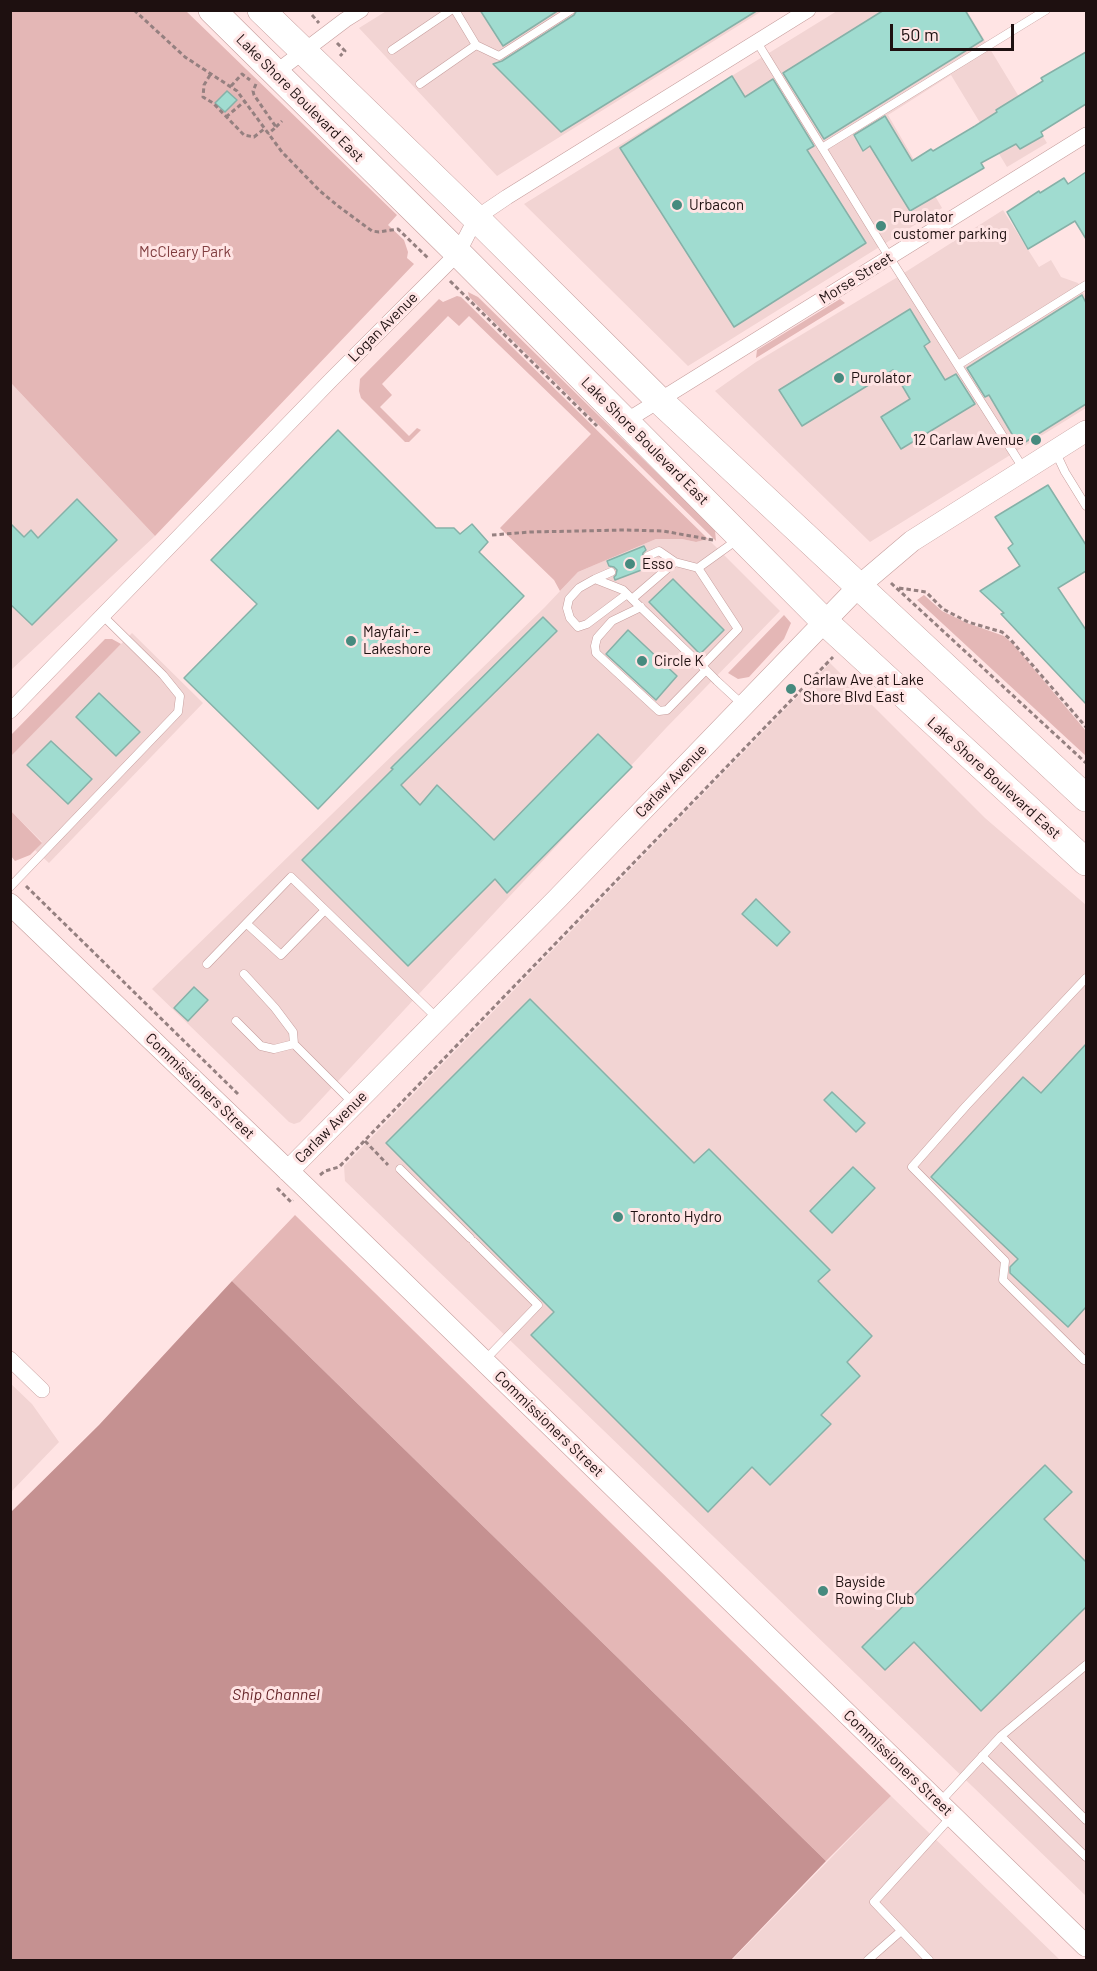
<!DOCTYPE html>
<html>
<head>
<meta charset="utf-8">
<style>
  body { margin:0 }
  #map { position:relative; width:1097px; height:1971px; overflow:hidden; background:#ffe4e4; font-family:Barlow,sans-serif }
  canvas { display:block }
  .frame { position:absolute; inset:0; border:12px solid #1e1010; pointer-events:none }
  .scale { position:absolute; left:890px; top:24px; width:124px; height:27px; box-sizing:border-box; border:3px solid #1e1010; border-top:0; padding-left:8px; font-size:18px; line-height:21px; white-space:nowrap; color:#1e1010; -webkit-text-stroke:4px #ffe4e4; paint-order:stroke }
</style>
</head>
<body>
<div id="map">
<canvas width="1097" height="1971"></canvas>
<div class="frame"></div>
<div class="scale">50 m</div>
</div>
<script>
const g = document.querySelector('canvas').getContext('2d');
g.lineJoin = 'round';
function fill(path, color) { g.fillStyle = color; g.fill(path, 'evenodd'); }
const shape = rows => new Path2D(rows.map(r => 'M' + r).join(''));
function stroke(path, color, width, dash) { g.strokeStyle = color; g.lineWidth = width; g.lineCap = dash ? 'butt' : 'round'; g.setLineDash(dash || []); g.stroke(path); }
function write(font, color, halo, rows, align = 'center') {
  g.font = font + ' Barlow,sans-serif'; g.lineWidth = 6; g.setLineDash([]); g.textBaseline = 'middle'; g.strokeStyle = halo; g.fillStyle = color; for (const [text, x, y, turn = 0] of rows) {
    g.save(); g.translate(x, y); g.rotate((+turn || 0) * Math.PI / 180); g.textAlign = isNaN(turn) ? turn : align; if (halo) g.strokeText(text, 0, 0); g.fillText(text, 0, 0); g.restore();
  }
}
const built = shape([
  [388,10,762,11,497,176,359,28],
  [837,11,967,11,1047,143,1007,167,951,75,888,115,942,208,688,366,524,204],
  [1003,210,1039,267,1051,260,1061,277,1078,283,1086,298,1086,408,870,542,715,391,756,362,896,278],
  [11,383,155,536,11,670],
  [656,539,682,539,696,542,708,539,780,611,666,728,300,1122,294,1124,289,1122,152,989,545,607,578,572],
  [132,633,203,703,49,863,35,850,42,842,11,811,10,756],
  [830,663,985,818,1086,905,1086,1896,345,1181,344,1166],
  [10,1383,32,1404,59,1442,11,1492],
  [891,1796,1060,1960,732,1960]
]);
const green = shape([
  [11,11,186,11,397,215,388,225,404,240,408,252,407,258,414,264,155,536,11,383],
  [468,292,478,297,715,530,716,541,469,297],
  [457,296,461,297,708,539,696,542,682,539,656,539,578,572,560,591,554,580,500,528,591,434,469,316,459,326,448,316,382,384,392,395,380,407,409,436,417,428,421,430,409,442,405,442,361,398,359,391,360,379,439,299,443,302],
  [840,299,845,303,756,358,757,350],
  [924,595,942,611,967,623,1004,636,1013,644,1086,731,1086,756,917,600],
  [784,615,791,623,784,639,749,677,738,679,728,673],
  [105,639,112,639,121,644,11,756,11,735],
  [11,811,42,843,30,855,15,861,11,856],
  [295,1215,891,1796,826,1861,232,1281]
]);
const water = shape([
  [232,1281,826,1861,731,1960,11,1960,11,1512,99,1425]
]);
const building = shape([
  [480,10,559,10,503,46,480,10],
  [577,10,758,10,561,132,493,64,502,61,574,15,577,10],
  [884,10,965,10,983,40,824,139,783,73,884,10],
  [1086,52,1086,104,1041,132,1043,136,1020,149,1016,144,981,163,984,168,910,211,870,146,863,151,854,135,885,116,912,161,931,149,933,151,975,126,997,112,996,110,1043,81,1041,78,1086,52],
  [732,76,745,97,773,79,814,146,807,150,866,243,734,327,620,148,732,76],
  [227,91,237,100,225,112,215,103,227,91],
  [1086,172,1086,239,1075,221,1028,249,1007,212,1039,191,1040,193,1064,178,1068,184,1086,172],
  [1082,295,1086,303,1086,404,1019,446,989,395,985,397,967,368,1082,295],
  [910,309,930,342,924,346,945,380,956,374,975,404,901,449,881,417,910,399,893,370,802,426,779,390,910,309],
  [338,430,436,528,454,528,460,534,472,524,488,542,479,552,524,596,318,809,184,678,257,604,211,560,338,430],
  [1048,485,1086,545,1086,571,1058,588,1086,630,1086,704,1001,614,1004,613,980,591,1020,566,1008,548,1013,544,995,517,1048,485],
  [77,499,117,540,32,625,10,604,10,523,24,537,31,530,38,538,77,499],
  [644,546,646,550,643,553,642,558,645,561,650,562,652,566,615,580,614,577,616,575,617,570,614,567,609,566,607,561,644,546],
  [673,579,724,630,700,654,649,602,673,579],
  [543,617,557,631,401,785,420,805,437,785,494,840,598,734,632,767,507,893,495,879,408,966,302,860,393,769,391,768,543,617],
  [628,630,677,676,656,700,606,654,628,630],
  [99,693,140,732,116,756,76,717,99,693],
  [51,741,92,779,68,804,27,765,51,741],
  [756,899,790,932,777,946,742,914,756,899],
  [194,987,208,1000,188,1021,174,1008,194,987],
  [530,999,694,1163,709,1149,830,1270,818,1281,872,1336,847,1362,860,1376,821,1415,831,1424,770,1485,752,1467,708,1512,531,1335,554,1312,386,1143,530,999],
  [1086,1044,1086,1307,1068,1327,1010,1273,1010,1267,1018,1259,931,1177,1023,1077,1041,1093,1086,1044],
  [832,1092,865,1123,856,1132,824,1100,832,1092],
  [853,1167,875,1188,832,1233,810,1211,853,1167],
  [1045,1465,1072,1492,1044,1519,1086,1562,1086,1607,981,1711,914,1642,885,1670,862,1647,1045,1465]
]);
const path = shape([
  [134,10,185,57,237,91,282,152,320,191,338,206,372,231,379,232,398,229,429,259],
  [312,15,319,23],
  [337,43,345,51,340,56],
  [210,75,204,85,203,97,213,103,244,135,254,137,264,129],
  [256,84,253,91,254,95,276,127,268,134],
  [231,86,242,74,250,80],
  [226,117,245,101],
  [276,127,282,121],
  [450,281,597,426],
  [492,535,530,532,625,530,663,531,713,540],
  [891,583,1086,763],
  [899,588,926,592,943,609,968,622,1002,632,1010,639,1086,727],
  [26,886,240,1096],
  [365,1141,388,1165],
  [320,1175,325,1171,339,1167,833,657],
  [277,1188,291,1202,293,1200]
]);
const lane = shape([
  [757,42,883,247,1023,468],
  [476,45,499,56,571,10],
  [392,50,451,10],
  [420,84,476,45,455,10],
  [822,148,1046,10],
  [958,365,1086,285],
  [1056,453,1065,472,1086,506],
  [648,556,659,551,675,562],
  [698,568,738,629,702,666],
  [595,579,611,572],
  [627,594,587,624,578,627,570,618,567,608,569,599,579,588,595,579,623,590,632,599,702,666,717,681,743,705],
  [632,599,675,562,698,568,737,540],
  [641,607,612,621,597,638,595,646,596,653,659,711,667,710,706,670],
  [10,887,178,712,180,696,163,675,103,616],
  [247,924,281,955,325,910],
  [207,964,291,877,437,1018],
  [244,974,275,1008,293,1032,294,1044,353,1103],
  [236,1021,261,1046,274,1049,294,1044],
  [400,1169,470,1238],
  [474,1242,538,1305,485,1360],
  [1084,1360,1003,1280,1005,1261,912,1167,966,1106,1086,978],
  [1001,1736,1086,1820],
  [982,1756,1086,1857],
  [940,1802,1001,1736,1086,1665],
  [868,1960,901,1931],
  [929,1960,874,1902,951,1817]
]);
const street = shape([
  [275,73,345,20,361,10],
  [626,421,1086,135],
  [10,711,331,380,458,253,476,218,507,197,808,10],
  [10,1359,42,1390]
]);
const secondary = shape([
  [10,904,306,1188,1086,1946],
  [288,1171,557,899,859,586,912,541,1086,431]
]);
const highway = shape([
  [212,10,458,253,825,622,1086,862],
  [261,10,476,218,659,400,1086,798]
]);
const markers = [
  [677,205,6,"#468a7e"],
  [881,226,6,"#468a7e"],
  [839,378,6,"#468a7e"],
  [1036,440,6,"#468a7e"],
  [630,564,6,"#468a7e"],
  [351,641,6,"#468a7e"],
  [642,661,6,"#468a7e"],
  [791,689,6,"#468a7e"],
  [618,1217,6,"#468a7e"],
  [823,1591,6,"#468a7e"]
];
const streetNames = [
  ["Lake Shore Boulevard East",300,98,45],
  ["Morse Street",856,278,-32],
  ["Logan Avenue",383,327,-45],
  ["Lake Shore Boulevard East",645,441,45],
  ["Lake Shore Boulevard East",994,778,42],
  ["Carlaw Avenue",671,781,-46],
  ["Commissioners Street",200,1086,44],
  ["Carlaw Avenue",331,1127,-45],
  ["Commissioners Street",549,1424,44],
  ["Commissioners Street",898,1763,44]
];
const poiNames = [
  ["Urbacon",689,205],
  ["Purolator",893,217],
  ["customer parking",893,234],
  ["Purolator",851,378],
  ["12 Carlaw Avenue",1024,440,"right"],
  ["Esso",642,564],
  ["Mayfair -",363,632],
  ["Lakeshore",363,649],
  ["Circle K",654,661],
  ["Carlaw Ave at Lake",803,680],
  ["Shore Blvd East",803,697],
  ["Toronto Hydro",630,1217],
  ["Bayside",835,1582],
  ["Rowing Club",835,1599]
];
const parkNames = [
  ["McCleary Park",185,252]
];
const waterNames = [
  ["Ship Channel",276,1695]
];
fill(built, '#f2d4d3');
fill(green, '#e4b7b6');
fill(water, '#c59191');
fill(building, '#a0dcd0');
stroke(building, '#86b1a8', 1.5);
stroke(lane, '#c69e9d', 9);
stroke(street, '#c69e9d', 16);
stroke(secondary, '#c69e9d', 22);
stroke(highway, '#c69e9d', 28);
stroke(path, '#958080', 3, [4.5, 3]);
stroke(lane, '#fff', 8);
stroke(street, '#fff', 15);
stroke(secondary, '#fff', 21);
stroke(highway, '#fff', 27);
for (const [x, y, r, color] of markers) { const dot = new Path2D(); dot.arc(x, y, r, 0, 2 * Math.PI); g.fillStyle = color; g.fill(dot); stroke(dot, '#ffe4e4', 2); }
write('15px', '#1e1010', '#ffe4e4', streetNames);
write('15px', '#1e1010', '#ffe4e4', poiNames, 'left');
write('15px', '#803d3f', '#ffe4e4', parkNames);
write('italic 16px', '#67262a', '#ffe4e4', waterNames);
</script>
</body>
</html>
